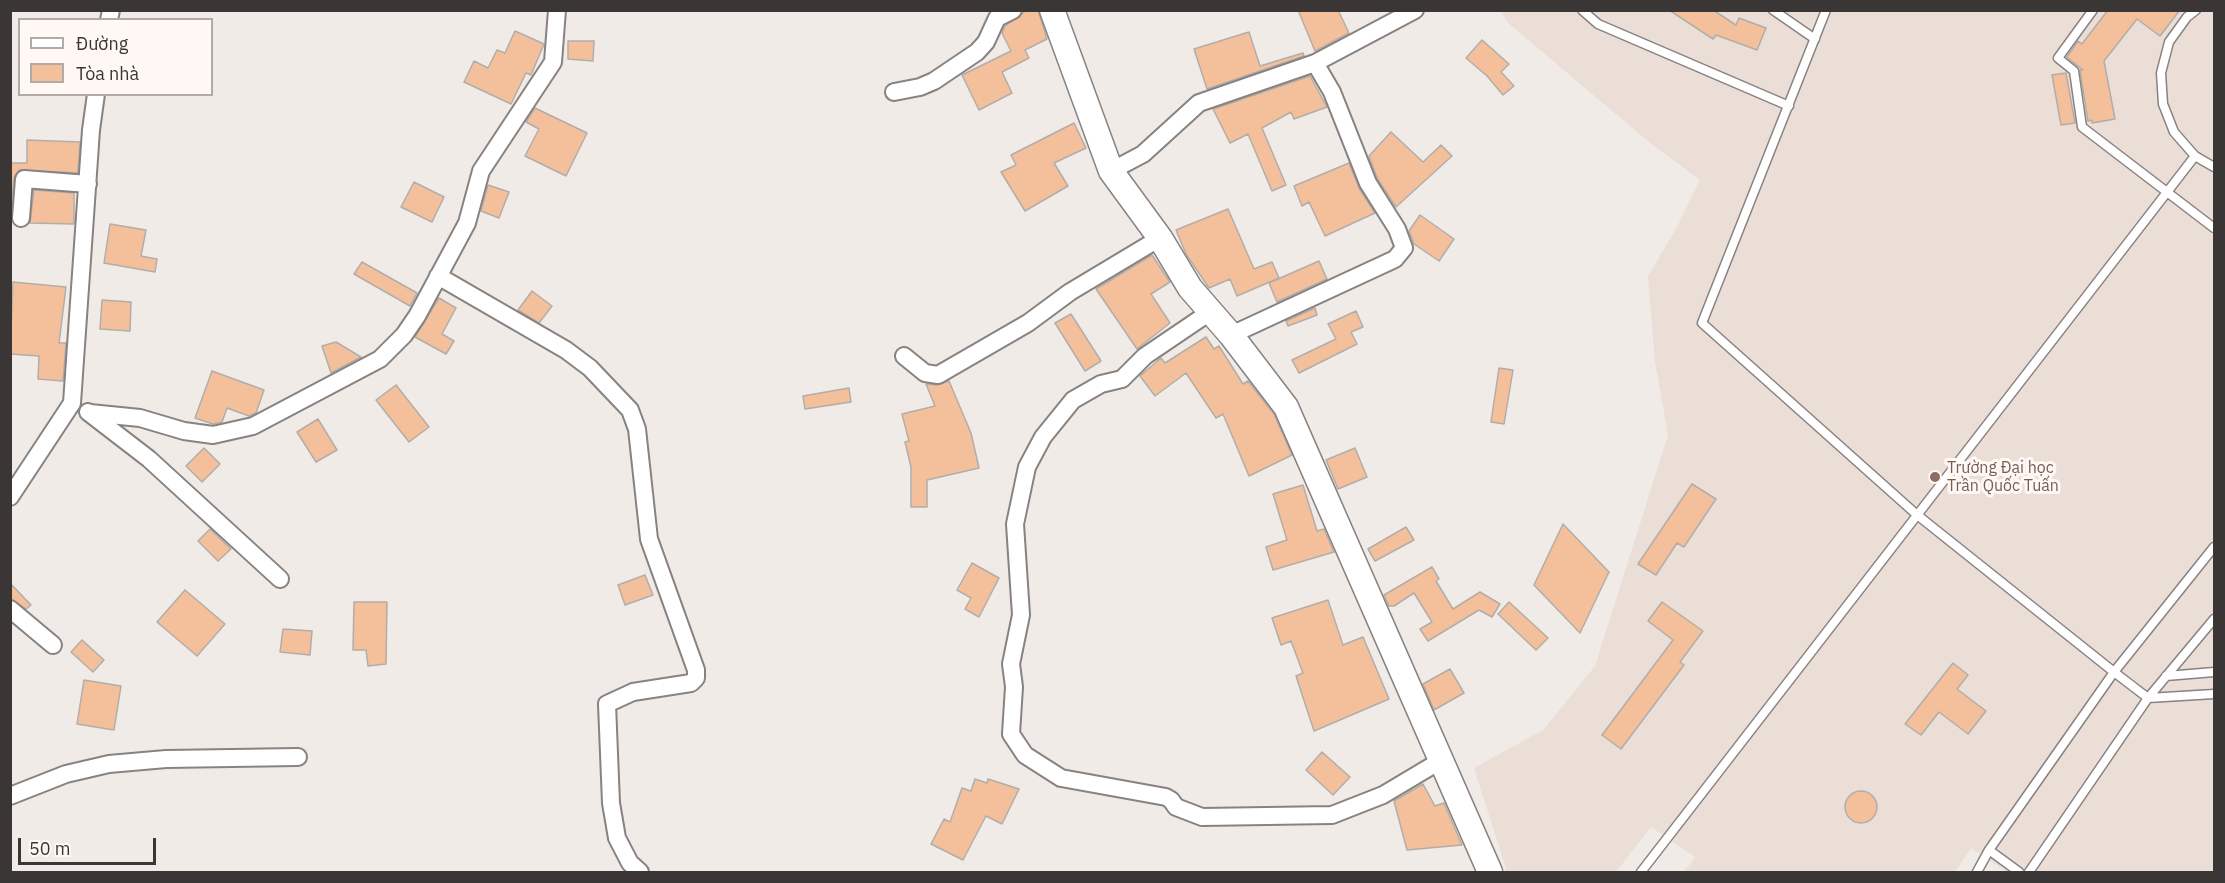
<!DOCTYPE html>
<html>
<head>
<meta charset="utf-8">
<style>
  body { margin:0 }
  #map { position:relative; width:2225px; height:883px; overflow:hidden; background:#f1ebe8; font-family:"IBM Plex Sans",sans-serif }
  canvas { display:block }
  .frame { position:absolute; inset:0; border:12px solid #393635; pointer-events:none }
  .legend { position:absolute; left:18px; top:18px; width:195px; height:78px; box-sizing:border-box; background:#fff8f5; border:2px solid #b0aaa8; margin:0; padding:8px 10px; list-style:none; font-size:18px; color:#393635 }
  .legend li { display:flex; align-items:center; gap:12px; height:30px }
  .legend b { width:30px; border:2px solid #b0aaa8 }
  .scale { position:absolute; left:18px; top:838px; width:138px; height:27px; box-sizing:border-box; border:3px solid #393635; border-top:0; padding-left:8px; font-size:18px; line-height:21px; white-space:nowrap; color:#393635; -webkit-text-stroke:4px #fff8f5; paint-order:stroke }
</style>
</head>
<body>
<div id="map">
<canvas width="2225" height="883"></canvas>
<div class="frame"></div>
<ul class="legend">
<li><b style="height:8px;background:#fff"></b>Đường</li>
<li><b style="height:16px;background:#f4c09b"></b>Tòa nhà</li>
</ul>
<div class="scale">50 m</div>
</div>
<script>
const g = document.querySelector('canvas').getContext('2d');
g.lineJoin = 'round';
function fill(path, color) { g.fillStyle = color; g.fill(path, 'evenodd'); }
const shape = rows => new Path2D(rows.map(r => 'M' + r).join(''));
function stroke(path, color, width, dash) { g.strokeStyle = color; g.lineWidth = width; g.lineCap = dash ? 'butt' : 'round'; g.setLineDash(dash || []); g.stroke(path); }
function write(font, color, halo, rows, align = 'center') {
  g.font = font + ' "IBM Plex Sans",sans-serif'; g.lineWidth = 6; g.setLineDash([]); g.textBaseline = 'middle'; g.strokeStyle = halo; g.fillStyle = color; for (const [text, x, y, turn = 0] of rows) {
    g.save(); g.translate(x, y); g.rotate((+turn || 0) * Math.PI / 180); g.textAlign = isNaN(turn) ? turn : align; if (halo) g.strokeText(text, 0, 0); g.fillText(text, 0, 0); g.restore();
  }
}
const built = shape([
  [1501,11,2214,11,2214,872,2007,872,1971,848,1955,872,1684,872,1695,857,1651,827,1616,872,1507,872,1474,768,1543,730,1595,666,1668,435,1655,362,1648,276,1677,227,1700,180,1650,143,1508,23]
]);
const building = shape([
  [1027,10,1038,10,1047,39,1025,50,1029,58,1002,72,1012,93,979,110,962,75,1011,51,1002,33,1005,26,1027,10],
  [1298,10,1338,10,1349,33,1315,51,1298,10],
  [1669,10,1713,10,1736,25,1739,18,1766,28,1757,50,1716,35,1713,39,1669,10],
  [2108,10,2180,10,2160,36,2137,19,2104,61,2115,119,2092,123,2092,120,2088,121,2080,70,2083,70,2067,57,2078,41,2082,44,2108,10],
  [515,31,544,44,531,75,526,73,511,104,464,82,474,61,488,68,497,50,505,53,515,31],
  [1249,32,1260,66,1303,53,1304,56,1207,89,1194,49,1249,32],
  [1482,40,1509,64,1501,72,1514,86,1503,95,1487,76,1466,58,1482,40],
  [568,41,594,41,593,61,568,59,568,41],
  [2066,73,2075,123,2061,125,2052,75,2066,73],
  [1310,76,1327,107,1294,119,1291,112,1262,128,1286,185,1272,191,1248,134,1230,143,1213,109,1310,76],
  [535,108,587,133,566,176,525,156,539,129,526,122,535,108],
  [1074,123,1086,148,1054,163,1068,186,1025,211,1001,172,1016,165,1011,155,1074,123],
  [1391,132,1423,162,1441,145,1452,156,1396,207,1377,178,1369,156,1391,132],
  [27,140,80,142,78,173,19,170,14,178,10,222,10,163,27,163,27,140],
  [1349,163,1359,188,1375,213,1325,236,1309,202,1302,206,1294,186,1349,163],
  [414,182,444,197,432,222,401,207,414,182],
  [488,185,509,192,499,218,481,211,488,185],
  [34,190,74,193,74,224,30,223,34,190],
  [1228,209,1254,269,1272,262,1279,278,1237,296,1230,279,1209,288,1186,254,1176,230,1228,209],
  [1420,215,1454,239,1439,261,1414,244,1409,231,1420,215],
  [110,224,146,230,141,256,157,259,155,272,104,263,110,224],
  [1152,255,1170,282,1151,294,1170,323,1137,349,1096,289,1152,255],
  [1319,261,1327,279,1277,302,1269,283,1319,261],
  [362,262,417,293,410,306,354,274,362,262],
  [13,282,66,287,59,343,66,343,63,381,38,379,39,356,10,354,13,282],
  [532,291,552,306,539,323,518,310,532,291],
  [439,298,456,308,442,334,454,341,446,354,415,337,439,298],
  [102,300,131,302,130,331,100,329,102,300],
  [1315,308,1317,315,1288,326,1286,321,1315,308],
  [1356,311,1363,327,1351,332,1357,344,1299,373,1292,360,1336,339,1328,324,1356,311],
  [1071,314,1101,361,1085,371,1055,323,1071,314],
  [1206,337,1214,349,1219,346,1243,384,1248,381,1274,414,1292,455,1249,476,1223,414,1216,418,1186,373,1155,396,1140,376,1161,358,1165,363,1206,337],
  [336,342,361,357,331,373,322,346,336,342],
  [1499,368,1513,370,1504,424,1491,422,1499,368],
  [212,371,264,390,256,413,249,416,227,408,222,422,213,424,195,418,212,371],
  [949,381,971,433,979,468,927,480,927,507,911,507,911,467,905,442,909,441,902,414,935,406,926,384,937,385,949,381],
  [396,385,429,427,409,442,376,400,396,385],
  [849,388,851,402,805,409,803,396,849,388],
  [318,419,337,450,316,462,297,432,318,419],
  [204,448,220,464,202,482,186,466,204,448],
  [1355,448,1367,477,1338,489,1326,460,1355,448],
  [1692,484,1716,499,1684,547,1677,543,1656,575,1638,564,1692,484],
  [1303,485,1317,531,1324,529,1334,552,1273,570,1266,547,1287,540,1273,494,1303,485],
  [1563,524,1609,572,1580,633,1534,585,1563,524],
  [1406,527,1414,540,1375,561,1368,549,1406,527],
  [210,529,231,549,218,561,198,541,210,529],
  [972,563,999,578,979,617,965,609,971,598,957,590,972,563],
  [1432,567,1439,579,1436,581,1453,609,1480,592,1500,604,1492,617,1479,610,1428,641,1420,629,1432,622,1414,593,1394,606,1389,606,1384,595,1432,567],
  [645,575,653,595,625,605,618,585,645,575],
  [10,583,31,605,26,609,10,599,10,583],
  [185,590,225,624,197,656,157,622,185,590],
  [1328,600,1343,645,1363,637,1389,699,1314,731,1296,676,1303,673,1291,641,1281,645,1272,618,1328,600],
  [354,602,387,602,386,664,368,666,366,650,353,650,354,602],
  [1509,602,1548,638,1536,650,1498,614,1509,602],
  [1662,602,1703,631,1680,662,1684,665,1621,749,1602,735,1673,640,1648,621,1662,602],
  [283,629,312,631,310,655,280,652,283,629],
  [82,640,104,660,93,672,71,652,82,640],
  [1953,663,1968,675,1957,689,1986,711,1968,734,1939,712,1921,735,1905,724,1953,663],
  [1450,669,1464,693,1434,710,1423,684,1450,669],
  [84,680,121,686,114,730,77,724,84,680],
  [1322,752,1350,777,1333,795,1306,770,1322,752],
  [975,779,987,783,988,779,1019,789,1002,824,986,816,963,860,931,844,944,819,950,822,962,788,971,791,975,779],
  [1423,784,1435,806,1444,803,1462,845,1407,850,1394,801,1423,784],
  '1845 807a16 16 0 1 1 32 0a16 16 0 1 1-32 0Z'
]);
const lane = shape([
  [1582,10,1598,24,1789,106],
  [1773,10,1815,39],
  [1826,10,1702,323,1916,514,2114,672,2214,547],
  [2093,10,2058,58,2074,71,2082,127,2214,228],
  [2196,10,2187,17,2169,42,2161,73,2163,104,2174,132,2195,156,2214,167],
  [2166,676,2214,672],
  [1989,850,2019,872],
  [1641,872,2195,156],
  [1977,872,1989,850,2114,672,2148,698,2214,619],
  [2029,872,2148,698,2214,694]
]);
const street = shape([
  [109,20,111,10],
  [894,92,920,87,934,81,977,52,986,42,997,18,1013,10],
  [1111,171,1143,154,1199,103,1315,63,1415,10],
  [21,218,24,179,88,184],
  [438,276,566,350,590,368,630,410,637,429,649,539,696,670,696,678,691,683,633,692,607,704,611,803,617,838,630,863,640,872],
  [1210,312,1145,356,1122,379,1101,384,1073,400,1043,437,1027,467,1015,524,1021,615,1011,664,1014,687,1011,734,1025,755,1061,778,1166,797,1171,800,1176,807,1202,817,1332,815,1383,795,1440,761],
  [1231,335,1395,259,1404,248,1397,229,1368,183,1332,92,1315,63],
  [904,356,925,373,938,375,1028,323,1070,292,1160,238],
  [88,412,149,459,280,579],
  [90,413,140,418,184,431,213,435,253,426,380,359,404,335,417,316,467,223,481,171,553,62,557,10],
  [10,497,72,403,91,130,96,94],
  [10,609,53,645],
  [10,796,66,774,109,764,166,759,298,757]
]);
const secondary = shape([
  [1052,10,1111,171,1160,238,1190,288,1231,335,1286,407,1490,872]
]);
const markers = [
  [1935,477,6,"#8d6e63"]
];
const educationNames = [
  ["Trường Đại học",1947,468],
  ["Trần Quốc Tuấn",1947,486]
];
fill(built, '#ebded7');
fill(building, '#f4c09b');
stroke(building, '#b2ada9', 1.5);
stroke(lane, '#888280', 11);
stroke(street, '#888280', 20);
stroke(secondary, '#888280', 27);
stroke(lane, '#fff', 8);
stroke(street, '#fff', 16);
stroke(secondary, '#fff', 24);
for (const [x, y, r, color] of markers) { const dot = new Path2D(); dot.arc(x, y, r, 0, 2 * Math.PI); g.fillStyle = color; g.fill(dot); stroke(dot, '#fff8f5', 2); }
write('16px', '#785e54', '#fff8f5', educationNames, 'left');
</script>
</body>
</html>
